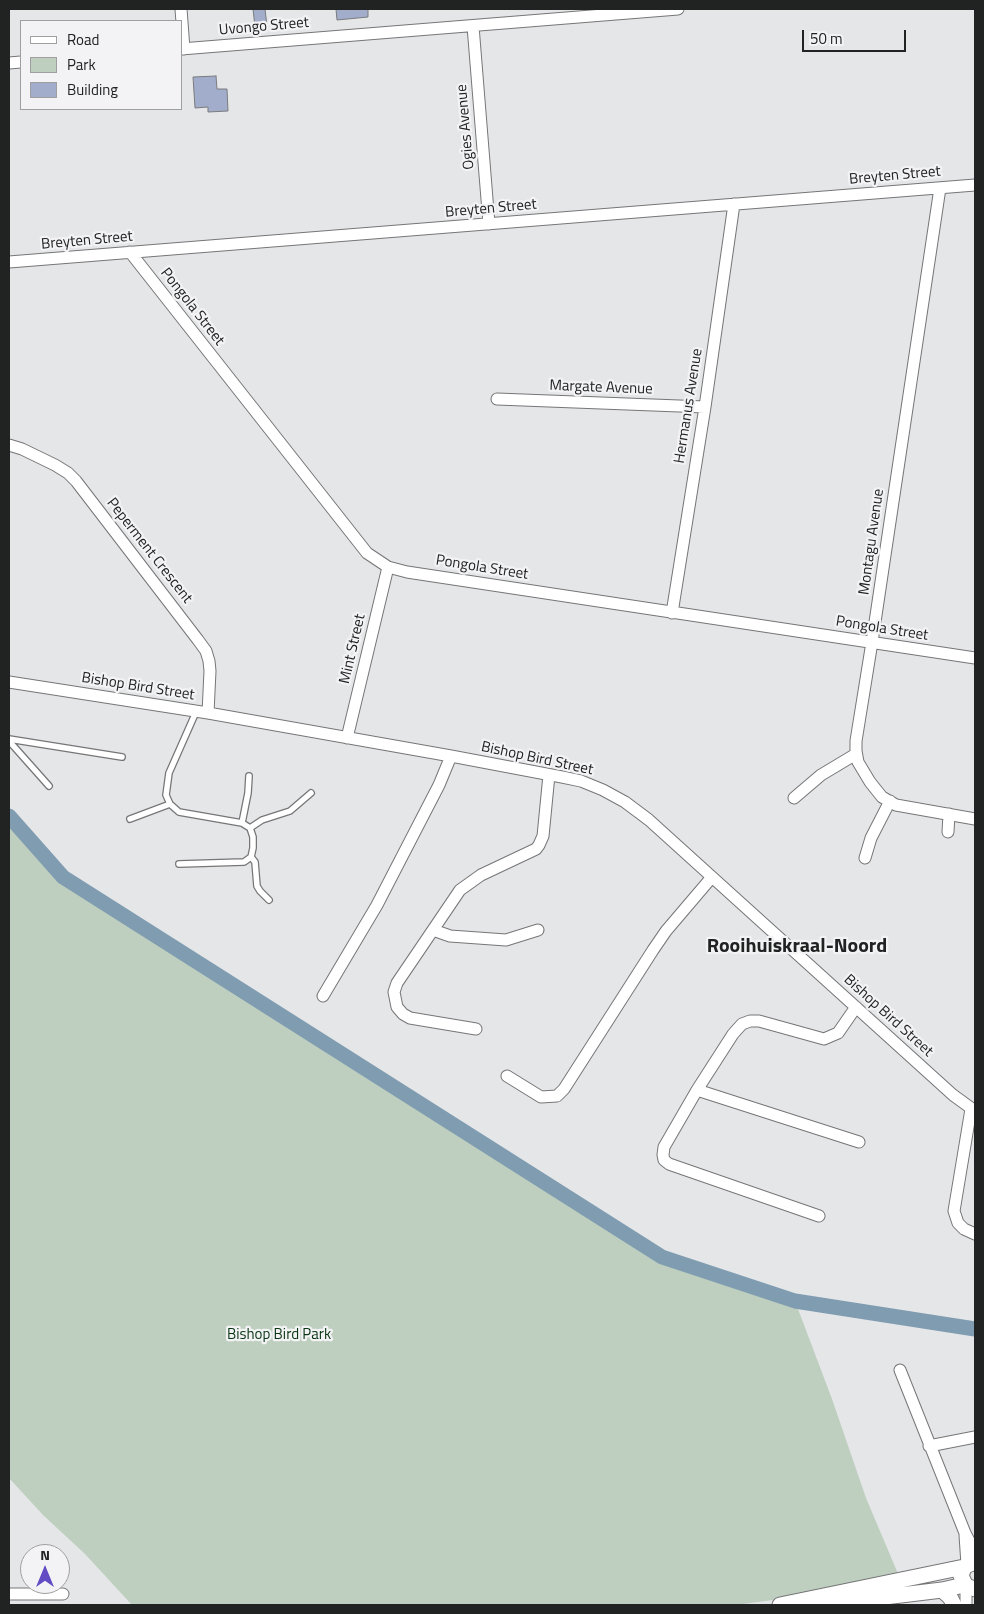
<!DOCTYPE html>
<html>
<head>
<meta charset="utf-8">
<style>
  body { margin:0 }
  #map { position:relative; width:984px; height:1614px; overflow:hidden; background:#e5e6e8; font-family:"Titillium Web",sans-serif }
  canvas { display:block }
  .frame { position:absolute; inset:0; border:10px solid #212222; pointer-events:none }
  .legend { position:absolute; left:20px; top:20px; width:162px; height:90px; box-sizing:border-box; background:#f3f3f5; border:1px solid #9f9fa1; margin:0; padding:6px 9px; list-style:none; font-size:15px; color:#212222 }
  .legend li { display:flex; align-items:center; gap:10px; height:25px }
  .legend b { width:25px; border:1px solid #9f9fa1 }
  .north { position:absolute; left:20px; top:1544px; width:50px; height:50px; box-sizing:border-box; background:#f3f3f5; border:1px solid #9f9fa1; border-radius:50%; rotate:0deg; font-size:14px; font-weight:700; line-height:20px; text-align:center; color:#212222 }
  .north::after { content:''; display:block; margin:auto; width:18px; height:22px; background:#624bc3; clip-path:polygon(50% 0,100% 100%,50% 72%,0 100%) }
  .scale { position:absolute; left:802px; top:30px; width:104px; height:22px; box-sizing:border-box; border:2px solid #212222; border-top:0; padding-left:6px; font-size:15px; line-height:18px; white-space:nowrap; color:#212222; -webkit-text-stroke:4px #f3f3f5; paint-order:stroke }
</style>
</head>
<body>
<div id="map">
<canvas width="984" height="1614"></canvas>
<div class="frame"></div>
<ul class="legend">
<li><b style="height:6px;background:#fff"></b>Road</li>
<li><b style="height:14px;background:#becfbf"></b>Park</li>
<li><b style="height:14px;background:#a2adcb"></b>Building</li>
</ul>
<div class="north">N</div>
<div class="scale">50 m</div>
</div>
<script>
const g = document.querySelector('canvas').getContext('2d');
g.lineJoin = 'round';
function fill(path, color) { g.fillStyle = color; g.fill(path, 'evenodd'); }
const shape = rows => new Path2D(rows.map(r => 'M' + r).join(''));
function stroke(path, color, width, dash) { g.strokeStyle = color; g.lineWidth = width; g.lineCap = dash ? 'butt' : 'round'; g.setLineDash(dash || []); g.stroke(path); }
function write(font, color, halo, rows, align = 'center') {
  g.font = font + ' "Titillium Web",sans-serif'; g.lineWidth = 4.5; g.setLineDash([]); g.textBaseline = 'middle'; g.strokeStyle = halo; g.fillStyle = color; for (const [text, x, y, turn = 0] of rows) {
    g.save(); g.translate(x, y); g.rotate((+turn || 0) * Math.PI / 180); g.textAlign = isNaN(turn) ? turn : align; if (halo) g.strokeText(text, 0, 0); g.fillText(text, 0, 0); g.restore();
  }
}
const green = shape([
  [9,816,63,877,662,1256,795,1301,832,1399,866,1498,899,1576,824,1593,736,1605,132,1605,85,1554,43,1515,9,1478]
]);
const canal = shape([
  [9,816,63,877,662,1257,795,1301,975,1329]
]);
const building = shape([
  [253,9,265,9,267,26,255,27,253,9],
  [336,9,368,9,368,17,337,20,336,9],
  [216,76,217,89,227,89,228,111,208,112,208,107,195,108,193,77,216,76]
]);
const service = shape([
  [9,739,122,757],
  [9,741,49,786],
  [130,819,170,804],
  [242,823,248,793,249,776],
  [250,828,262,820,290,811,311,793],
  [251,857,255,862,257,886,260,891,269,900],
  [179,864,244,862,251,857,253,848,253,837,250,828,242,823,179,812,170,804,166,795,169,773,196,712]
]);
const minor = shape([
  [181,9,184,49],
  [473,26,489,224],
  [181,49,678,9],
  [9,63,21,62],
  [940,188,872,642,856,741,856,751,858,762,870,782,882,797,896,805,975,819],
  [130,252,367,553,388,567,407,572,975,658],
  [9,262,975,185],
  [497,399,705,407],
  [9,445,22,449,55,465,68,473,76,481,198,640,206,651,209,661,210,671,208,713],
  [672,613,705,407,734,204],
  [9,682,208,713,451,756,562,777,581,781,603,790,625,802,649,820,953,1095,975,1111],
  [347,738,388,567],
  [794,798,821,775,856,754],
  [948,832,949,814],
  [865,858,871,838,890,801],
  [433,930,450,936,506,940,538,930],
  [323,996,377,905,439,785,451,756],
  [476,1029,410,1018,403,1014,397,1007,394,992,397,983,460,890,481,875,536,849,539,845,543,836,549,775],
  [507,1076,541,1097,557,1096,564,1089,653,950,666,931,712,877],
  [697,1090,859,1142],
  [971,1109,954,1211,958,1223,964,1229,975,1234],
  [819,1216,669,1164,664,1160,663,1155,664,1147,697,1090,733,1034,742,1024,750,1021,759,1021,824,1039,838,1033,856,1007],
  [900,1370,965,1533,975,1552],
  [929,1446,975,1437],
  [965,1535,967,1565],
  [966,1586,966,1605],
  [9,1594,63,1594]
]);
const tertiary = shape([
  [975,1563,970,1564,964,1567,961,1576,966,1586,975,1589],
  [942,1590,950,1597,954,1605],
  [827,1604,942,1590,964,1585],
  [780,1605,964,1567]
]);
const streetNames = [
  ["Uvongo Street",264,27,-5],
  ["Ogies Avenue",466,127,-95],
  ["Breyten Street",895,176,-5],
  ["Breyten Street",491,209,-5],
  ["Breyten Street",87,241,-5],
  ["Pongola Street",192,307,52],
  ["Margate Avenue",601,388,2],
  ["Hermanus Avenue",689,406,-81],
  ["Montagu Avenue",872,542,-82],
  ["Peperment Crescent",149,551,52],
  ["Pongola Street",482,568,9],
  ["Pongola Street",882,629,9],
  ["Mint Street",353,649,-77],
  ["Bishop Bird Street",138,687,9],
  ["Bishop Bird Street",537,759,12],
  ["Bishop Bird Street",888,1016,42]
];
const parkNames = [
  ["Bishop Bird Park",279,1335]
];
const districtNames = [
  ["Rooihuiskraal-Noord",797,947]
];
fill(green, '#becfbf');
stroke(canal, '#7f9cb1', 15);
fill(building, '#a2adcb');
stroke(building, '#7a7b7d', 1);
stroke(service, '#767678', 8);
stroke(minor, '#767678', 13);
stroke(tertiary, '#767678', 17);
stroke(service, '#fff', 5.5);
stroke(minor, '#fff', 11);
stroke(tertiary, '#fff', 15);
write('15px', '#212222', '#f3f3f5', streetNames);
write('15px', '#093513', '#f3f3f5', parkNames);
write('bold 20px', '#212222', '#f3f3f5', districtNames);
</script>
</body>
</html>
